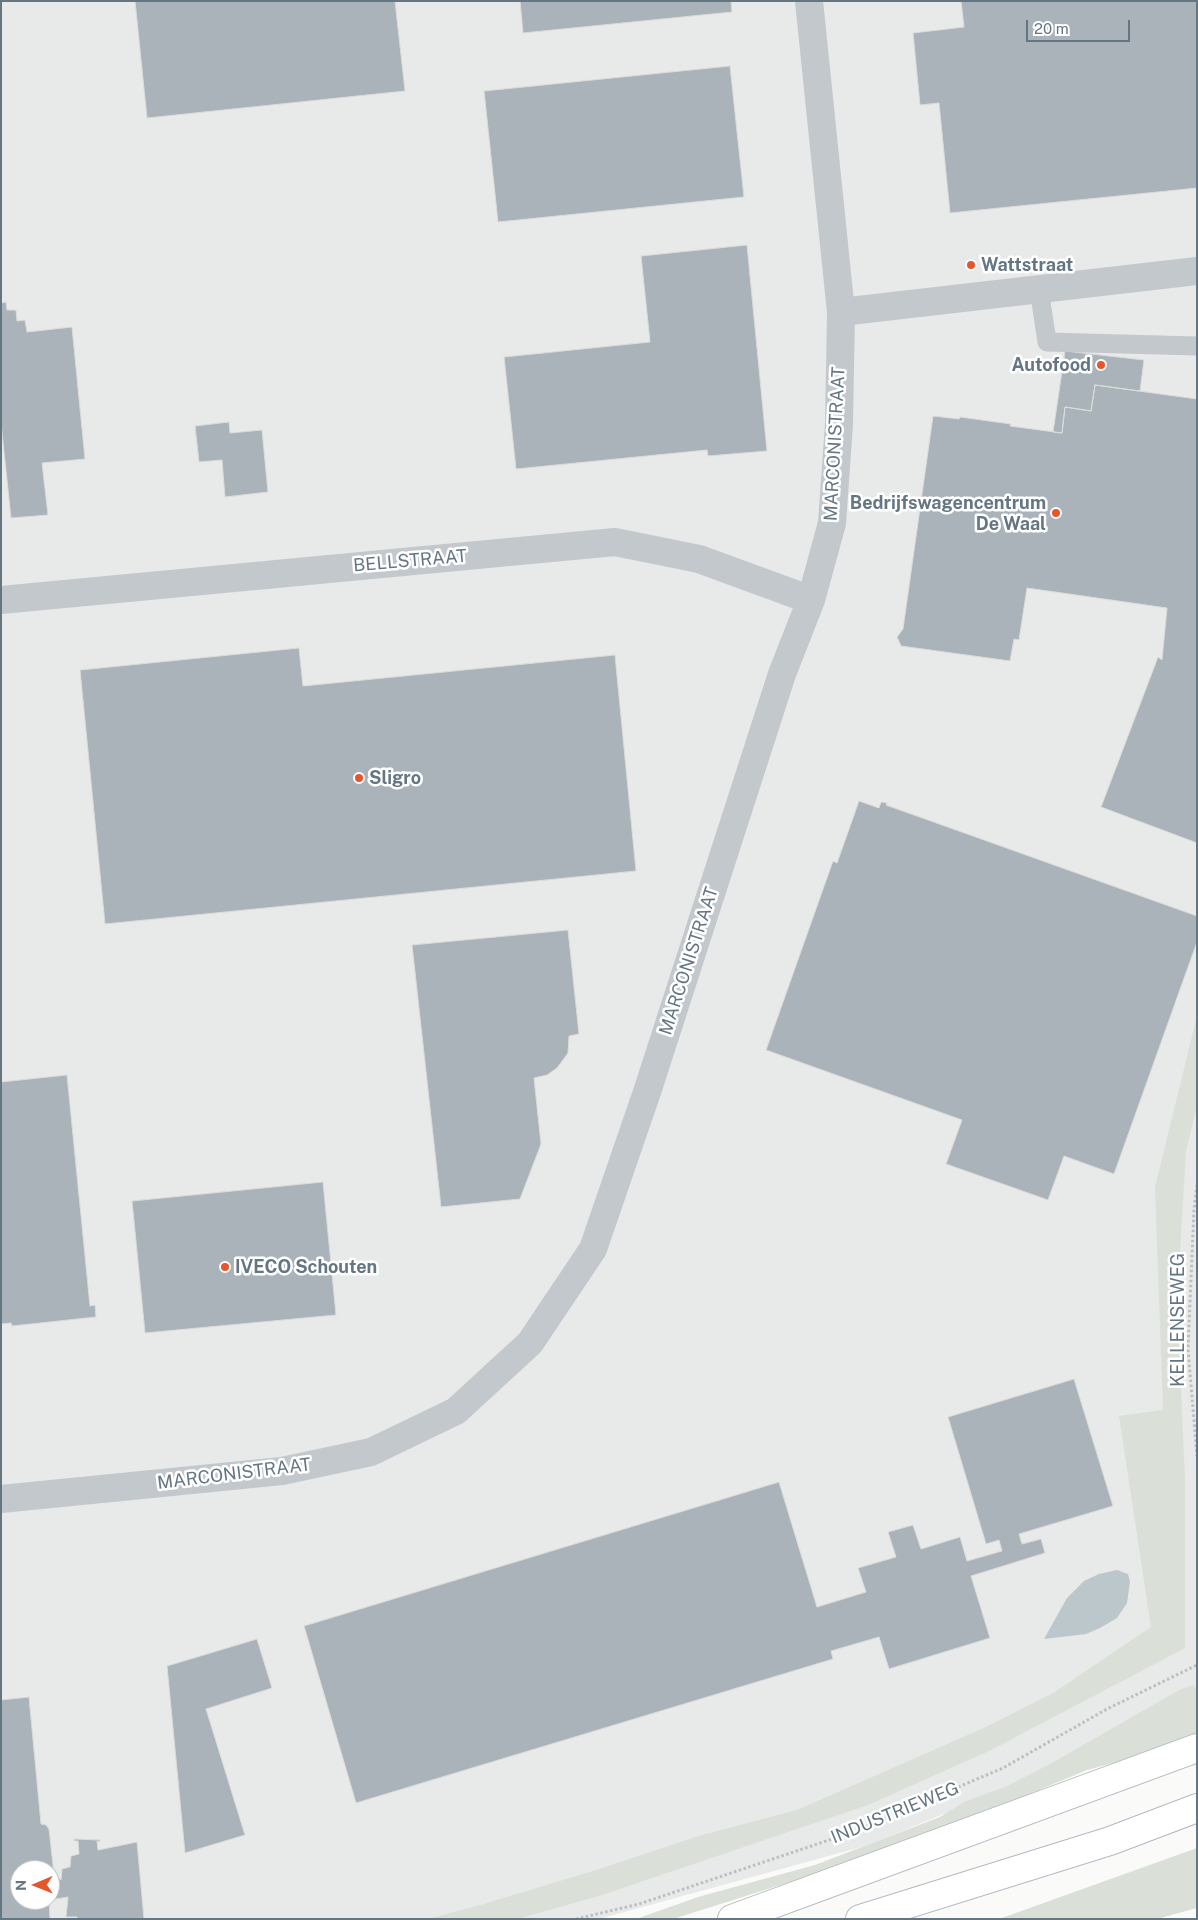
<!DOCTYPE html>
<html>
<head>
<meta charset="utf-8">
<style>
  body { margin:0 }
  #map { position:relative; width:1198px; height:1920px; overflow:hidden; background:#fafaf8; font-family:"Public Sans",sans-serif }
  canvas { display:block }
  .frame { position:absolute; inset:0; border:2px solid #657683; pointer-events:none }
  .north { position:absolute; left:10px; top:1860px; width:50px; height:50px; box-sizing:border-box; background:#fff; border:1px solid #c1c8cd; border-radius:50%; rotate:269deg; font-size:14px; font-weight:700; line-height:20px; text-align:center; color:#657683 }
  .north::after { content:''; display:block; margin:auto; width:18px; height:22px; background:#e4572e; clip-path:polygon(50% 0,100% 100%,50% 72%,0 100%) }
  .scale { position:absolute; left:1026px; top:20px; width:104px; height:22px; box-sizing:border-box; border:2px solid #657683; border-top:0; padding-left:6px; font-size:15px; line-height:18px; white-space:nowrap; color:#657683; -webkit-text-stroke:4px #fff; paint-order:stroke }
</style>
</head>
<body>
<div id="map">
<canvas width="1198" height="1920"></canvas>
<div class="frame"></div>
<div class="north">N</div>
<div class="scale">20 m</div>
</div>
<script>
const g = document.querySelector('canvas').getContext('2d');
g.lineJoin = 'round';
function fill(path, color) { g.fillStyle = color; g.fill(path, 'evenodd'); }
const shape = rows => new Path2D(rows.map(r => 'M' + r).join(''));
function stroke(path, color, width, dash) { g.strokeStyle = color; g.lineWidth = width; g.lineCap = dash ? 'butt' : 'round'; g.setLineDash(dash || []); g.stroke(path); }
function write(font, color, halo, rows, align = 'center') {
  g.font = font + ' "Public Sans",sans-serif'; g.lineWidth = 5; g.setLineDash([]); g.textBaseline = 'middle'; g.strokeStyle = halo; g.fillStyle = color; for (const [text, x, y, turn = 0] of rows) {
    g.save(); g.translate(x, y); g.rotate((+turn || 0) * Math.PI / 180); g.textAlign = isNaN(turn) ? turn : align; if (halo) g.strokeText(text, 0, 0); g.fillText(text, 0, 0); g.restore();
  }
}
const built = shape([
  [1,1,1197,1,1197,1711,865,1846,599,1919,1,1919],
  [20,1870,50,1870,50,1900,20,1900]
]);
const green = shape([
  [1197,1016,1197,1106,1186,1151,1177,1302,1185,1480,1185,1648,991,1750,868,1805,599,1896,517,1919,427,1919,477,1906,593,1871,702,1835,797,1810,986,1727,1055,1692,1151,1627,1119,1416,1163,1410,1155,1187],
  [1193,1685,1197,1689,1197,1740,1087,1770,1017,1799,1015,1802,845,1866,815,1874,673,1919,636,1919,698,1897,815,1865,940,1817,964,1802,1005,1787,1052,1763,1181,1689],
  [1197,1848,1197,1908,1157,1919,999,1919]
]);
const water = shape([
  [1117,1570,1128,1574,1130,1582,1127,1603,1117,1618,1100,1628,1086,1634,1044,1639,1067,1598,1084,1581,1099,1574]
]);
const building = shape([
  [135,1,395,1,405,91,147,118,135,1],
  [520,1,731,1,732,12,523,33,520,1],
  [961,1,1197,1,1197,188,950,213,939,103,920,105,913,33,964,27,961,1],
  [730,66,744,197,498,222,484,91,730,66],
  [747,245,767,451,708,456,707,450,516,469,504,357,650,342,641,256,747,245],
  [6,302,7,310,16,310,17,321,25,320,27,332,72,327,85,459,42,463,48,515,11,518,1,423,1,303,6,302],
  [1065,351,1144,360,1140,391,1095,385,1091,411,1065,407,1062,433,1053,432,1065,351],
  [1095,385,1197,399,1197,843,1101,807,1158,657,1162,660,1167,608,1027,588,1019,640,1014,639,1010,661,901,646,897,637,903,629,933,416,959,419,960,417,1011,424,1010,426,1062,433,1065,407,1091,411,1095,385],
  [229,422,230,433,262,430,268,492,225,497,222,460,199,462,195,426,229,422],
  [299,648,303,686,615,655,636,871,105,924,80,670,299,648],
  [859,801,879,808,881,802,887,803,886,805,1197,916,1197,942,1114,1174,1064,1156,1048,1200,946,1164,962,1120,766,1050,833,861,837,863,859,801],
  [568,930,579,1034,569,1036,568,1053,557,1068,547,1075,534,1078,541,1144,520,1199,441,1207,412,945,568,930],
  [67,1075,90,1306,95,1305,96,1317,12,1326,11,1323,1,1324,1,1082,67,1075],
  [323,1182,336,1315,145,1333,132,1201,323,1182],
  [1074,1379,1113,1506,1019,1534,1022,1544,1041,1539,1045,1553,971,1576,990,1638,889,1669,879,1637,831,1651,833,1659,356,1803,304,1626,779,1482,817,1607,866,1592,858,1568,896,1557,888,1532,913,1525,921,1549,960,1537,967,1561,1002,1551,999,1540,986,1544,948,1417,1074,1379],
  [257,1639,272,1688,206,1709,245,1835,185,1853,167,1666,257,1639],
  [29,1697,41,1824,46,1825,49,1829,54,1874,61,1880,62,1869,70,1867,71,1856,79,1854,78,1841,74,1841,74,1839,100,1840,100,1842,97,1841,98,1850,137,1842,144,1919,77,1919,77,1917,66,1917,68,1897,50,1900,50,1870,20,1870,20,1900,49,1900,50,1919,1,1919,1,1700,29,1697]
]);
const path = shape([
  [1197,1185,1194,1209,1188,1349,1197,1456],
  [576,1919,639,1904,850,1833,1003,1768,1107,1709,1197,1665]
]);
const lane = shape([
  [1039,289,1047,342,1197,346]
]);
const street = shape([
  [841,312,1197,271],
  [1,600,615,542,699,559,811,600],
  [1,1499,282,1471,371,1452,456,1411,530,1343,593,1249,648,1089,782,674,811,600,832,523,839,424,841,312,809,1]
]);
const secondary = shape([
  [732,1919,1197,1748],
  [860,1919,1110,1841,1197,1808]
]);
const markers = [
  [971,265,5,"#e4572e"],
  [1101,365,5,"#e4572e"],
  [1056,513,5,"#e4572e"],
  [359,778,5,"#e4572e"],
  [225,1267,5,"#e4572e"]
];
const poiNames = [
  ["Wattstraat",981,265],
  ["Autofood",1091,365,"right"],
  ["Bedrijfswagencentrum",1046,503,"right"],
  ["De Waal",1046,524,"right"],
  ["Sligro",369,778],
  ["IVECO Schouten",235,1267]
];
const streetNames = [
  ["MARCONISTRAAT",835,444,-87],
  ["BELLSTRAAT",410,561,-5],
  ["MARCONISTRAAT",689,961,-72],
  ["KELLENSEWEG",1178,1320,-90],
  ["MARCONISTRAAT",234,1474,-7],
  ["INDUSTRIEWEG",895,1813,-22]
];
fill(built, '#e8e9e9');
fill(green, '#dadfd7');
fill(water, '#bbc7cb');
fill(building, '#aab3b9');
stroke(building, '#dcdcda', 1);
stroke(secondary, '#b3babf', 30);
stroke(path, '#bbbfc2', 3, [2.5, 2.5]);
stroke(lane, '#c3c8cc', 19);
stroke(street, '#c3c8cc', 28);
stroke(secondary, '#fff', 28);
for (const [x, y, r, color] of markers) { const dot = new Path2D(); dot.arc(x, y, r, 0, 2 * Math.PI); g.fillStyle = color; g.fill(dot); stroke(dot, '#fff', 2); }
write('bold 18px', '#657683', '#fff', poiNames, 'left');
write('18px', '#657683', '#fff', streetNames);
</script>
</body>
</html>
